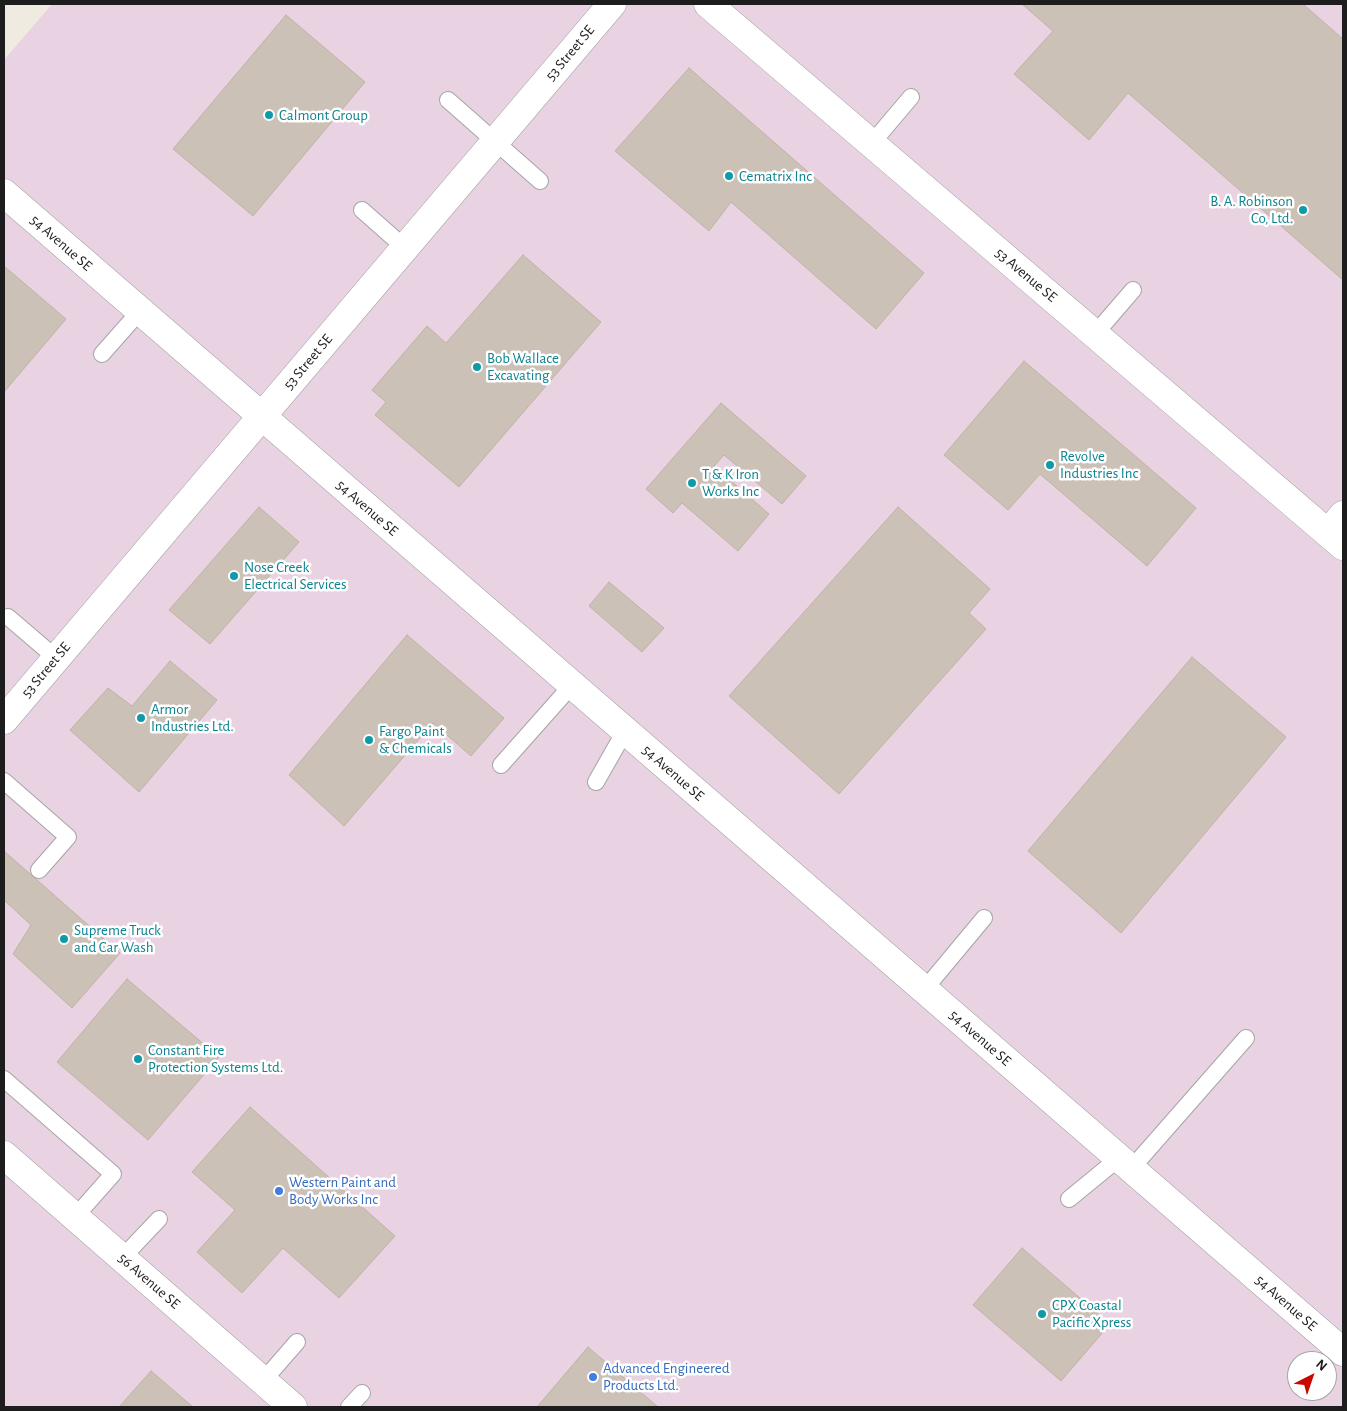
<!DOCTYPE html>
<html>
<head>
<meta charset="utf-8">
<style>
  body { margin:0 }
  #map { position:relative; width:1347px; height:1411px; overflow:hidden; background:#efebe1; font-family:"Alegreya Sans",sans-serif }
  canvas { display:block }
  .frame { position:absolute; inset:0; border:5px solid #1d1d1d; pointer-events:none }
  .north { position:absolute; left:1287px; top:1351px; width:50px; height:50px; box-sizing:border-box; background:#fff; border:1px solid #a5a5a5; border-radius:50%; rotate:41deg; font-size:14px; font-weight:700; line-height:20px; text-align:center; color:#1d1d1d }
  .north::after { content:''; display:block; margin:auto; width:18px; height:22px; background:#c90900; clip-path:polygon(50% 0,100% 100%,50% 72%,0 100%) }
</style>
</head>
<body>
<div id="map">
<canvas width="1347" height="1411"></canvas>
<div class="frame"></div>
<div class="north">N</div>
</div>
<script>
const g = document.querySelector('canvas').getContext('2d');
g.lineJoin = 'round';
function fill(path, color) { g.fillStyle = color; g.fill(path, 'evenodd'); }
const shape = rows => new Path2D(rows.map(r => 'M' + r).join(''));
function stroke(path, color, width, dash) { g.strokeStyle = color; g.lineWidth = width; g.lineCap = dash ? 'butt' : 'round'; g.setLineDash(dash || []); g.stroke(path); }
function write(font, color, halo, rows, align = 'center') {
  g.font = font + ' "Alegreya Sans",sans-serif'; g.lineWidth = 5; g.setLineDash([]); g.textBaseline = 'middle'; g.strokeStyle = halo; g.fillStyle = color; for (const [text, x, y, turn = 0] of rows) {
    g.save(); g.translate(x, y); g.rotate((+turn || 0) * Math.PI / 180); g.textAlign = isNaN(turn) ? turn : align; if (halo) g.strokeText(text, 0, 0); g.fillText(text, 0, 0); g.restore();
  }
}
const industrial = shape([
  [52,4,1343,4,1343,1407,4,1407,4,60],
  [1297,1361,1327,1361,1327,1391,1297,1391]
]);
const building = shape([
  [1022,4,1303,4,1343,39,1343,280,1128,93,1089,140,1014,74,1053,31,1022,4],
  [286,15,365,82,253,216,173,149,286,15],
  [689,68,924,273,876,329,731,202,709,231,615,151,689,68],
  [523,255,601,322,459,487,375,415,386,402,372,390,427,326,446,343,523,255],
  [4,266,66,319,4,392,4,266],
  [1024,361,1196,508,1147,566,1040,474,1008,510,944,455,1024,361],
  [721,403,806,476,782,504,724,455,714,466,769,514,738,551,682,503,673,513,646,489,721,403],
  [259,507,299,542,210,644,169,610,259,507],
  [898,507,990,589,969,613,986,629,839,794,729,696,898,507],
  [609,582,664,628,642,652,589,606,609,582],
  [407,635,504,718,471,756,433,723,344,826,289,775,407,635],
  [1192,657,1286,737,1121,933,1028,851,1192,657],
  [170,661,217,700,139,792,70,730,108,688,132,706,170,661],
  [4,851,120,953,72,1008,13,954,31,925,4,900,4,851],
  [127,979,219,1057,148,1140,57,1062,127,979],
  [250,1107,395,1236,339,1298,283,1248,242,1293,197,1252,235,1210,192,1172,250,1107],
  [1022,1248,1110,1324,1061,1381,973,1305,1022,1248],
  [588,1347,658,1407,537,1407,588,1347],
  [151,1371,193,1407,119,1407,151,1371]
]);
const service = shape([
  [448,100,540,181],
  [872,143,911,97],
  [362,210,405,248],
  [1095,334,1133,290],
  [102,354,140,311],
  [8,617,56,658],
  [501,765,572,685],
  [4,781,68,837,39,870],
  [596,782,625,731],
  [924,990,984,918],
  [4,1079,113,1174,75,1217],
  [1131,1169,1246,1038],
  [1069,1199,1119,1158],
  [122,1258,159,1219],
  [263,1381,297,1342],
  [349,1407,362,1393]
]);
const minor = shape([
  [708,4,1343,546],
  [4,193,1343,1352],
  [1328,533,1343,515],
  [4,720,612,4],
  [4,1155,293,1407]
]);
const markers = [
  [269,115,5,"#0f9aa8"],
  [729,176,5,"#0f9aa8"],
  [1303,210,5,"#0f9aa8"],
  [477,367,5,"#0f9aa8"],
  [1050,465,5,"#0f9aa8"],
  [692,483,5,"#0f9aa8"],
  [234,576,5,"#0f9aa8"],
  [141,718,5,"#0f9aa8"],
  [369,740,5,"#0f9aa8"],
  [64,939,5,"#0f9aa8"],
  [138,1059,5,"#0f9aa8"],
  [279,1191,5,"#3f7fe0"],
  [1042,1314,5,"#0f9aa8"],
  [593,1377,5,"#3f7fe0"]
];
const streetNames = [
  ["53 Street SE",570,53,-50],
  ["54 Avenue SE",61,243,41],
  ["53 Avenue SE",1026,275,40],
  ["53 Street SE",308,362,-50],
  ["54 Avenue SE",367,508,41],
  ["53 Street SE",46,670,-50],
  ["54 Avenue SE",673,773,41],
  ["54 Avenue SE",980,1038,41],
  ["56 Avenue SE",149,1281,41],
  ["54 Avenue SE",1286,1303,41]
];
const cultureNames = [
  ["Calmont Group",279,115],
  ["Cematrix Inc",739,176],
  ["B. A. Robinson",1293,201,"right"],
  ["Co, Ltd.",1293,218,"right"],
  ["Bob Wallace",487,358],
  ["Excavating",487,375],
  ["Revolve",1060,456],
  ["Industries Inc",1060,473],
  ["T & K Iron",702,474],
  ["Works Inc",702,491],
  ["Nose Creek",244,567],
  ["Electrical Services",244,584],
  ["Armor",151,709],
  ["Industries Ltd.",151,726],
  ["Fargo Paint",379,731],
  ["& Chemicals",379,748],
  ["Supreme Truck",74,930],
  ["and Car Wash",74,947],
  ["Constant Fire",148,1050],
  ["Protection Systems Ltd.",148,1067],
  ["CPX Coastal",1052,1305],
  ["Pacific Xpress",1052,1322]
];
const shopNames = [
  ["Western Paint and",289,1182],
  ["Body Works Inc",289,1199],
  ["Advanced Engineered",603,1368],
  ["Products Ltd.",603,1385]
];
fill(industrial, '#e9d3e3');
fill(building, '#cbc1b7');
stroke(building, '#c2b2a3', 1);
stroke(service, '#a4a4a4', 18);
stroke(minor, '#a4a4a4', 29);
stroke(service, '#fff', 16);
stroke(minor, '#fff', 28);
for (const [x, y, r, color] of markers) { const dot = new Path2D(); dot.arc(x, y, r, 0, 2 * Math.PI); g.fillStyle = color; g.fill(dot); stroke(dot, '#fff', 2); }
write('15px', '#1d1d1d', '#fff', streetNames);
write('15px', '#0d838f', '#fff', cultureNames, 'left');
write('15px', '#366cbe', '#fff', shopNames, 'left');
</script>
</body>
</html>
